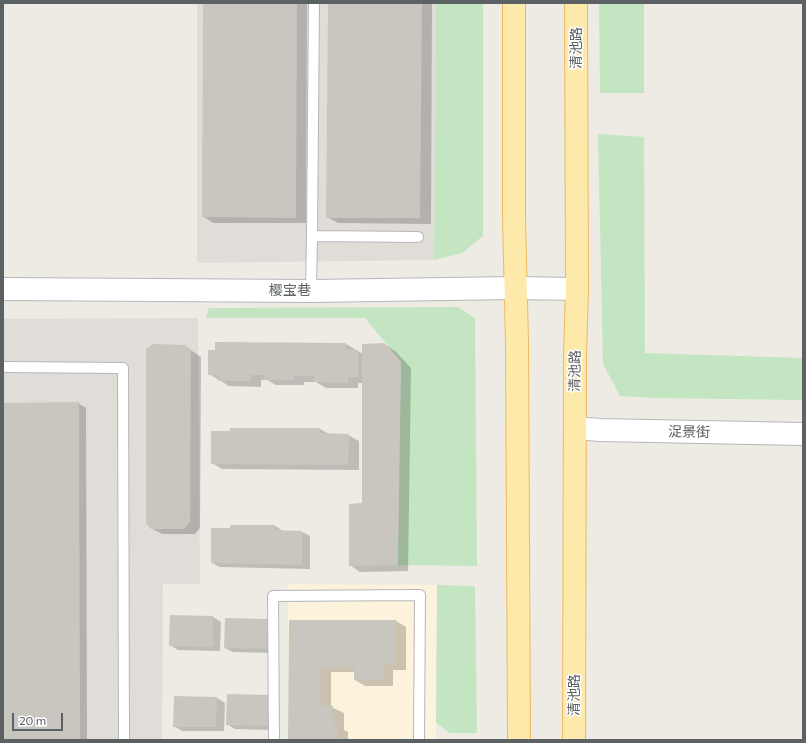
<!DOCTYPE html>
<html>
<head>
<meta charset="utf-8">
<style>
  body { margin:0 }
  #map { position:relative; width:806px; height:743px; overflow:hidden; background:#eeebe4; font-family:Commissioner,sans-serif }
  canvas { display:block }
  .frame { position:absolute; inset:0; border:4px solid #5c6164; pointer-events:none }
  .scale { position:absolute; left:12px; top:713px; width:51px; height:18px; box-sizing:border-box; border:2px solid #5c6164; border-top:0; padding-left:5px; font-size:12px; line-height:14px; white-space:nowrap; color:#5c6164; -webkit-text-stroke:3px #fff; paint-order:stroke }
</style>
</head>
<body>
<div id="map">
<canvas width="806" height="743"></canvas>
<div class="frame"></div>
<div class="scale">20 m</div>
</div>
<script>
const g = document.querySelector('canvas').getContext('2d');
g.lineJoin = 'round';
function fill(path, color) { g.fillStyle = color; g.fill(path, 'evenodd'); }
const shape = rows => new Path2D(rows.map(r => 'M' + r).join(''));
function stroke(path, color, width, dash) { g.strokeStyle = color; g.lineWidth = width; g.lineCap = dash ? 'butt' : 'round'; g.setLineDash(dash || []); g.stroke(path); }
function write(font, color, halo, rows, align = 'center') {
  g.font = font + ' Commissioner,"Noto Sans SC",sans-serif'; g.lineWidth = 3; g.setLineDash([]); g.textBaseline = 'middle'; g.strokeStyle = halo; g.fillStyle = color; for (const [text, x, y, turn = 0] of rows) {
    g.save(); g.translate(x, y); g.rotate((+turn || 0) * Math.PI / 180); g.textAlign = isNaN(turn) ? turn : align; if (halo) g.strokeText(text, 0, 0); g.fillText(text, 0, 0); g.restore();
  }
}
const commercial = shape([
  [288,584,437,585,436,740,288,740]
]);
const industrial = shape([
  [197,3,436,3,434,260,197,263],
  [198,318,200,584,163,584,162,740,3,740,3,319]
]);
const green = shape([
  [436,3,483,3,483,236,462,253,434,260],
  [599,3,644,3,644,93,600,93],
  [598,134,644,137,645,353,803,358,803,400,654,398,620,396,603,364],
  [458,307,475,318,477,566,397,565,401,362,365,318,206,318,209,308],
  [437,585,475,586,477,733,449,733,436,722]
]);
const shadow = shape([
  [204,3,307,3,306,223,213,223,203,216],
  [329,3,432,3,431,224,338,223,327,217],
  [216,343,346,344,363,354,384,344,395,351,411,368,408,571,360,572,350,565,363,504,363,383,358,383,358,388,326,388,316,382,304,382,304,385,276,385,267,380,261,380,261,387,229,386,209,374,216,351],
  [185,346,201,357,200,528,195,534,162,534,151,528],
  [78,403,86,408,87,740,3,740,3,404],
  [320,429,329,434,348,435,359,441,359,470,222,469,212,463],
  [275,526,283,531,302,532,310,536,310,569,220,567,212,563],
  [213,617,221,622,220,651,178,650,170,645],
  [268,620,276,624,275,653,233,652,225,648],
  [290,621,396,621,406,627,406,670,393,670,393,686,365,686,355,680,355,672,331,672,331,707,344,713,344,730,348,732,348,740,289,740],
  [270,696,277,730,235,729,227,724],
  [217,698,225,703,224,731,182,731,174,726]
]);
const building = shape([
  [203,3,297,3,296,218,202,217],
  [328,3,422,3,420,218,326,218],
  [215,342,346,343,346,350,358,350,358,377,348,377,348,383,314,382,314,376,294,376,294,380,264,380,264,375,251,375,251,381,218,381,218,375,208,375,208,350,215,350],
  [384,343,401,362,398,565,349,566,349,504,362,503,362,344],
  [153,344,185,345,191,350,190,522,184,529,151,529,146,523,146,349],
  [79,402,80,740,3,740,3,403],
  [230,428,320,428,320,433,349,434,348,465,211,464,211,431,230,431],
  [230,525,275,525,275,530,302,531,302,565,211,563,211,528,230,528],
  [170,615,213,616,213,647,169,646],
  [225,618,268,619,267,649,224,648],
  [289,620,396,620,396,665,383,665,383,680,354,680,354,667,321,667,321,706,333,706,333,725,338,725,337,740,288,740],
  [227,694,270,695,269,726,226,725],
  [174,696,217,697,216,727,173,727]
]);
const service = shape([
  [314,3,312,236,418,237],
  [311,291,312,236],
  [3,367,123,368,124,740],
  [274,740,273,596,420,595,419,740]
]);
const tertiary = shape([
  [3,289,311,291,515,288,577,289],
  [575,428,600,430,803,434]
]);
const primary = shape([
  [514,3,514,218,517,344,519,740],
  [574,740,575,356,577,289,576,3]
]);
const streetNames = [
  ["清池路",576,48,-90],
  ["樱宝巷",290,290],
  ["清池路",575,371,-89],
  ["浞景街",689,432,1],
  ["清池路",574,695,-90]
];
fill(commercial, '#fdf2db');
fill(industrial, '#e0ddd9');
fill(green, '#c4e5c1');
fill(shadow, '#0003');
fill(building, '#c9c6c0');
stroke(service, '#b5b7bb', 12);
stroke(tertiary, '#b5b7bb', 24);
stroke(primary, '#eeba5d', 24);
stroke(service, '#fff', 10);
stroke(tertiary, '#fff', 22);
stroke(primary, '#fde9aa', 22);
write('14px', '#5c6164', '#fff', streetNames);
</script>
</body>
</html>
